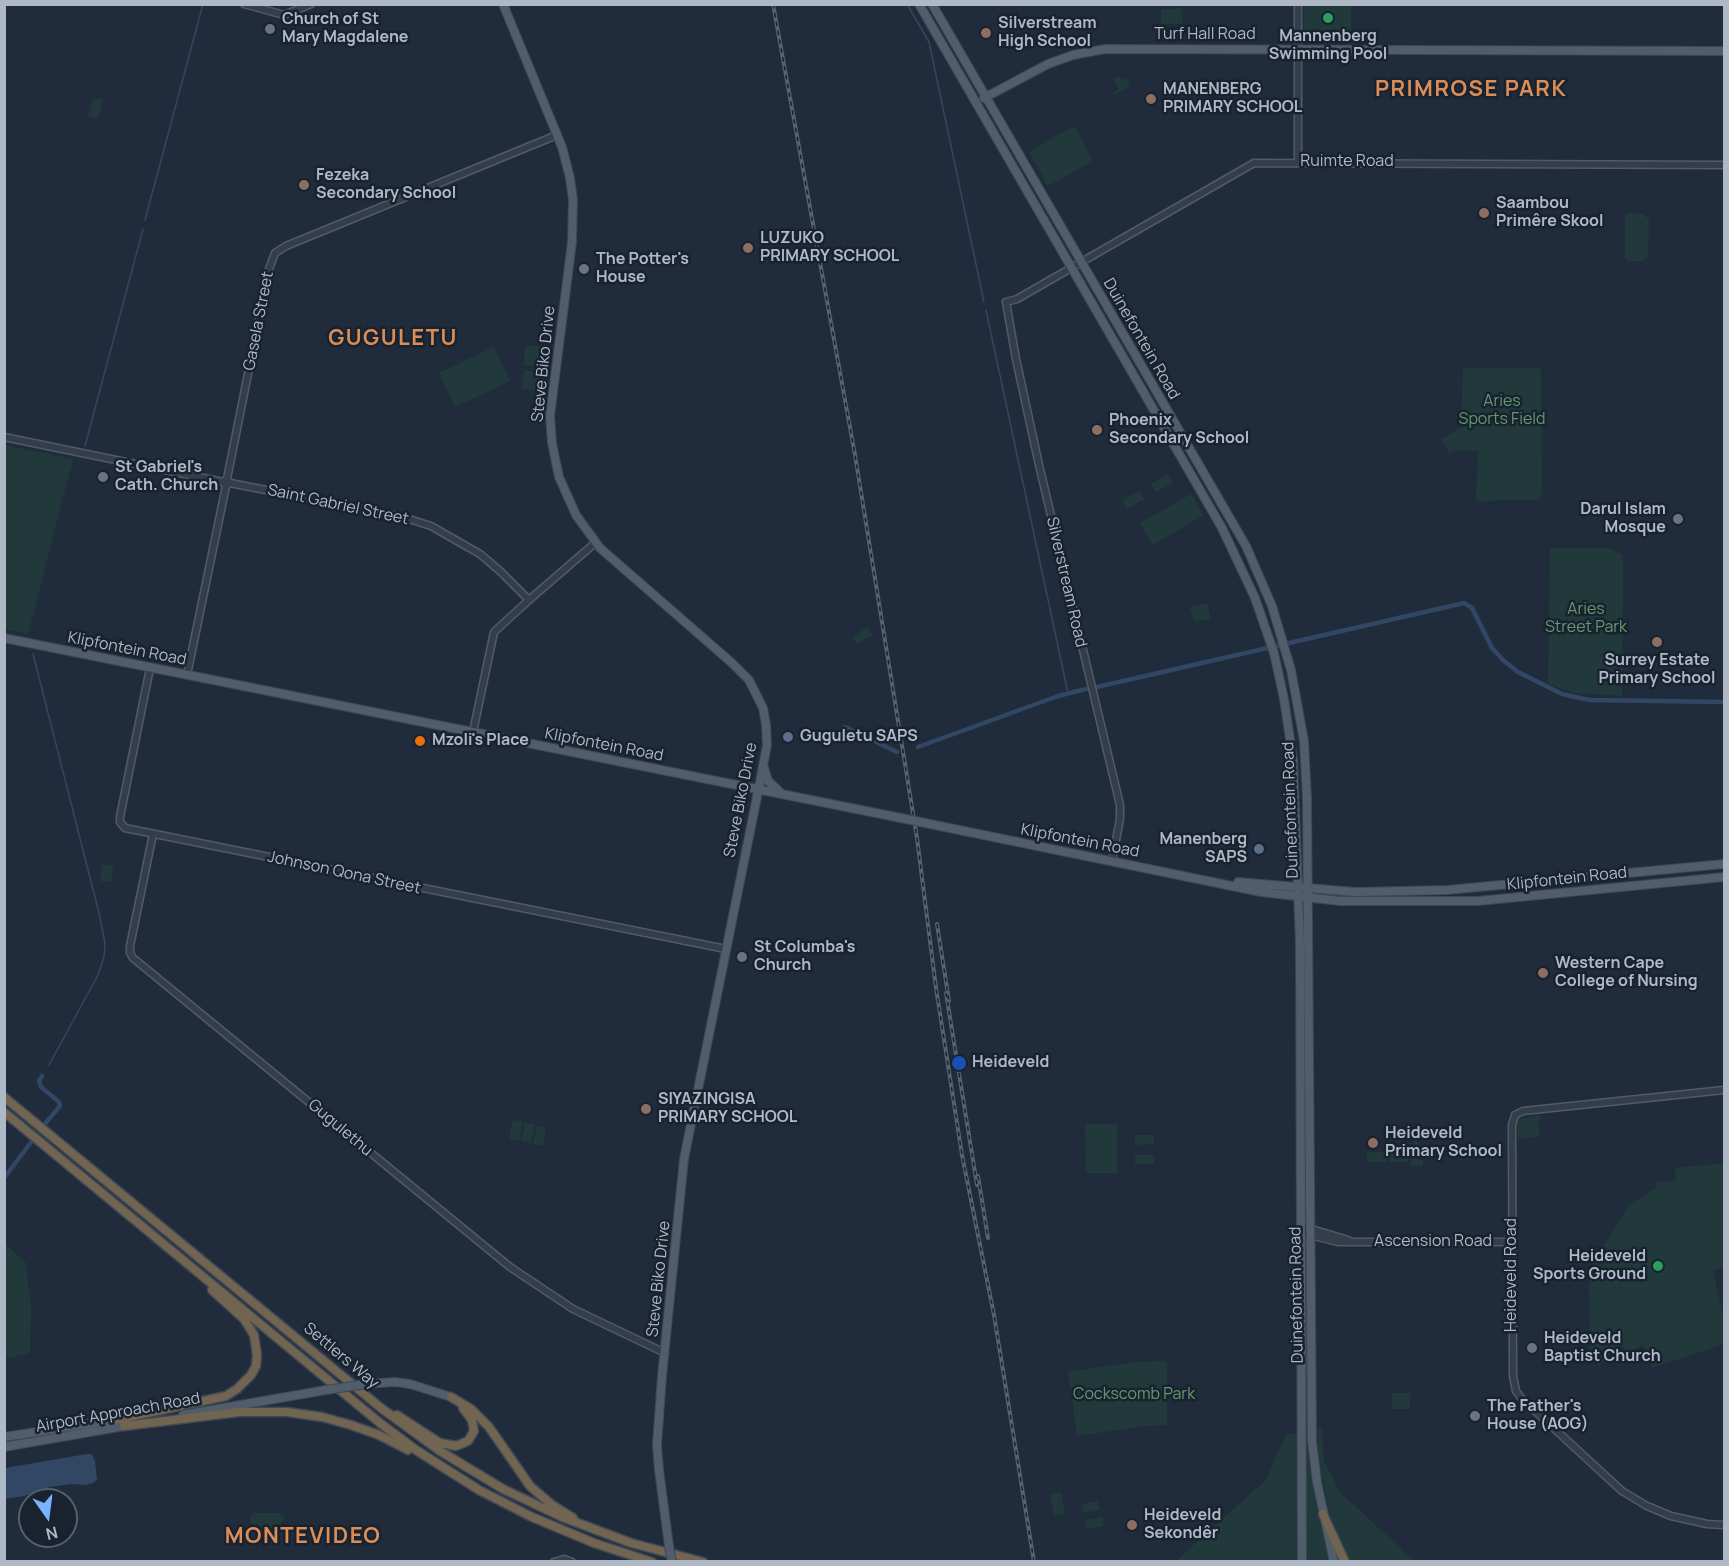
<!DOCTYPE html>
<html>
<head>
<meta charset="utf-8">
<style>
  body { margin:0 }
  #map { position:relative; width:1729px; height:1566px; overflow:hidden; background:#202c3b; font-family:Manrope,sans-serif }
  canvas { display:block }
  .frame { position:absolute; inset:0; border:6px solid #aeb8c7; pointer-events:none }
  .north { position:absolute; left:18px; top:1488px; width:60px; height:60px; box-sizing:border-box; background:#19232f; border:2px solid #555f6c; border-radius:50%; rotate:166deg; font-size:16px; font-weight:700; line-height:24px; text-align:center; color:#aeb8c7 }
  .north::after { content:''; display:block; margin:auto; width:21px; height:27px; background:#7cb1fe; clip-path:polygon(50% 0,100% 100%,50% 72%,0 100%) }
</style>
</head>
<body>
<div id="map">
<canvas width="1729" height="1566"></canvas>
<div class="frame"></div>
<div class="north">N</div>
</div>
<script>
const g = document.querySelector('canvas').getContext('2d');
g.lineJoin = 'round';
function fill(path, color) { g.fillStyle = color; g.fill(path, 'evenodd'); }
const shape = rows => new Path2D(rows.map(r => 'M' + r).join(''));
function stroke(path, color, width, dash) { g.strokeStyle = color; g.lineWidth = width; g.lineCap = dash ? 'butt' : 'round'; g.setLineDash(dash || []); g.stroke(path); }
function write(font, color, halo, rows, align = 'center') {
  g.font = font + ' Manrope,sans-serif'; g.lineWidth = 5; g.setLineDash([]); g.textBaseline = 'middle'; g.strokeStyle = halo; g.fillStyle = color; for (const [text, x, y, turn = 0] of rows) {
    g.save(); g.translate(x, y); g.rotate((+turn || 0) * Math.PI / 180); g.textAlign = isNaN(turn) ? turn : align; if (halo) g.strokeText(text, 0, 0); g.fillText(text, 0, 0); g.restore();
  }
}
const green = shape([
  [1304,5,1351,5,1351,35,1308,35,1304,31],
  [1181,8,1183,24,1161,24,1161,10],
  [1119,76,1122,80,1126,78,1130,86,1114,95,1113,93,1119,89,1114,79],
  [93,98,103,100,98,119,88,116],
  [1074,126,1092,158,1091,162,1048,186,1029,152],
  [1629,213,1644,214,1649,220,1648,256,1643,261,1629,261,1625,259,1625,216],
  [526,345,549,348,547,367,523,365],
  [494,347,510,381,455,407,439,373],
  [1463,368,1539,368,1541,370,1542,490,1539,500,1476,501,1478,451,1455,450,1450,453,1441,440,1461,427],
  [524,370,545,373,542,392,521,389],
  [4,445,73,459,28,634,5,629],
  [1168,474,1173,483,1156,492,1151,484],
  [1139,491,1144,499,1127,509,1122,501],
  [1191,494,1204,515,1153,545,1140,523],
  [1550,548,1610,548,1623,555,1622,696,1574,693,1548,684],
  [1207,603,1211,619,1194,621,1190,607],
  [868,627,872,635,857,644,853,636],
  [102,864,114,866,111,882,100,881],
  [1539,1115,1541,1118,1538,1124,1540,1133,1536,1137,1522,1139,1518,1138,1517,1123,1519,1119],
  [513,1120,523,1122,519,1141,509,1139],
  [525,1123,535,1125,531,1143,521,1141],
  [1085,1124,1117,1124,1117,1173,1086,1173],
  [537,1126,546,1127,543,1146,533,1144],
  [1135,1135,1154,1135,1154,1144,1135,1145],
  [1414,1137,1417,1137,1417,1159,1423,1160,1423,1166,1410,1166,1410,1146,1414,1146],
  [1367,1152,1387,1152,1387,1162,1367,1162],
  [1389,1153,1408,1153,1408,1162,1389,1162],
  [1135,1155,1154,1155,1154,1164,1135,1164],
  [1724,1163,1724,1267,1713,1270,1724,1320,1724,1344,1652,1368,1642,1344,1632,1355,1619,1345,1599,1366,1592,1359,1590,1354,1589,1275,1592,1265,1629,1205,1657,1187,1655,1182,1676,1181,1675,1168],
  [5,1244,26,1263,31,1306,30,1353,5,1359],
  [1165,1361,1167,1365,1167,1425,1144,1426,1077,1436,1068,1372,1134,1362],
  [1392,1393,1410,1393,1410,1409,1392,1409],
  [1317,1429,1322,1429,1324,1461,1340,1492,1414,1561,1348,1561,1330,1515,1320,1467],
  [1286,1434,1297,1434,1297,1561,1176,1561,1266,1480],
  [1305,1434,1309,1434,1313,1481,1332,1561,1306,1561],
  [1061,1493,1065,1514,1054,1516,1050,1494],
  [1098,1501,1100,1510,1083,1513,1082,1504],
  [253,1513,281,1513,285,1518,269,1537,259,1538,256,1536,249,1518],
  [1102,1517,1104,1526,1087,1529,1085,1520]
]);
const water = shape([
  [87,1454,92,1454,95,1461,97,1480,93,1483,86,1485,71,1484,50,1487,24,1496,5,1499,5,1468]
]);
const stream = shape([
  [907,4,929,42,984,302],
  [145,220,203,4],
  [986,310,1068,693],
  [85,446,143,229],
  [33,654,99,913,105,943,104,957,98,975,49,1065]
]);
const canal = shape([
  [1097,687,1464,603,1472,608,1492,648,1504,661,1518,672,1562,694,1589,700,1724,702],
  [845,727,897,752],
  [918,747,1058,696,1086,689],
  [42,1076,39,1081,41,1087,59,1102,60,1106,44,1125],
  [4,1178,32,1141]
]);
const minor = shape([
  [244,4,284,15,311,4],
  [1298,4,1298,162],
  [4,437,223,482,226,486,230,483,227,479,223,482],
  [227,479,269,269,275,253,286,246,557,135],
  [230,483,373,511,406,518,431,526,480,554,500,571,529,600],
  [150,668,120,817,120,822,125,828,726,949],
  [187,675,226,486],
  [473,732,494,632,529,600,595,543],
  [153,834,130,946,130,953,133,958,510,1267,573,1309,665,1353],
  [1112,861,1120,819,1120,805,1039,465,1016,359,1006,302,1017,299,1254,163,1724,165],
  [1724,1090,1523,1111,1515,1115,1512,1125,1513,1376,1516,1391,1521,1398,1622,1491,1647,1506,1671,1516,1707,1524,1724,1525],
  [1302,1226,1348,1240],
  [1302,1233,1338,1242,1512,1242],
  [554,1562,564,1559,572,1562]
]);
const major = shape([
  [503,4,562,147,570,178,573,200,572,242,550,416,552,443,559,477,576,515,600,548,732,663,749,680,763,708,766,725,767,745,760,782,684,1159,662,1376,657,1445,659,1470,669,1546],
  [919,4,1222,528,1255,598,1274,653,1284,699,1293,759,1300,944,1302,1562],
  [932,4,1246,546,1272,606,1291,670,1304,741,1307,799,1312,1441,1317,1482,1334,1562],
  [984,98,1048,64,1073,55,1105,49,1724,51],
  [4,638,901,818],
  [764,768,768,781,780,792],
  [930,824,1261,892,1340,901,1478,901,1724,877],
  [1238,882,1355,892,1447,890,1724,864],
  [366,1384,395,1382,410,1384,451,1397],
  [183,1415,326,1390],
  [4,1437,119,1419],
  [4,1447,130,1425]
]);
const highway = shape([
  [4,1097,381,1408,440,1451,503,1489,562,1517,631,1543,703,1562],
  [4,1112,380,1423,416,1450,479,1490,532,1517,594,1543,652,1562],
  [451,1397,471,1409,489,1427,530,1486,552,1505,573,1518],
  [397,1415,440,1443,456,1446,468,1441,474,1431,472,1420,463,1408],
  [115,1420,226,1396,237,1389,251,1375,256,1366,257,1355,254,1335,244,1319,212,1290],
  [124,1426,239,1412,287,1412,322,1417,351,1425,379,1435,408,1450],
  [1323,1514,1345,1562]
]);
const rail = shape([
  [773,4,855,455,917,838,936,988,962,1155,994,1315,1034,1562],
  [937,924,949,1001],
  [946,993,977,1185],
  [978,1176,988,1238]
]);
const majorBridge = shape([
  [901,818,930,824],
  [326,1390,366,1384],
  [669,1546,672,1562]
]);
const markers = [
  [1328,18,6,"#2e9e5b"],
  [270,29,6,"#6b7280"],
  [986,33,6,"#8d6e63"],
  [1151,99,6,"#8d6e63"],
  [304,185,6,"#8d6e63"],
  [1484,213,6,"#8d6e63"],
  [748,248,6,"#8d6e63"],
  [584,269,6,"#6b7280"],
  [1097,430,6,"#8d6e63"],
  [103,477,6,"#6b7280"],
  [1678,519,6,"#6b7280"],
  [1657,642,6,"#8d6e63"],
  [788,737,6,"#5c6f8a"],
  [420,741,6,"#e8710a"],
  [1259,849,6,"#5c6f8a"],
  [742,957,6,"#6b7280"],
  [1543,973,6,"#8d6e63"],
  [959,1063,8,"#1a4fb4"],
  [646,1109,6,"#8d6e63"],
  [1373,1143,6,"#8d6e63"],
  [1658,1266,6,"#2e9e5b"],
  [1532,1348,6,"#6b7280"],
  [1475,1416,6,"#6b7280"],
  [1132,1525,6,"#8d6e63"]
];
const poiNames = [
  ["Church of St",282,20],
  ["Mary Magdalene",282,38],
  ["Silverstream",998,24],
  ["High School",998,42],
  ["Mannenberg",1328,37,"center"],
  ["Swimming Pool",1328,55,"center"],
  ["MANENBERG",1163,90],
  ["PRIMARY SCHOOL",1163,108],
  ["Fezeka",316,176],
  ["Secondary School",316,194],
  ["Saambou",1496,204],
  ["Primêre Skool",1496,222],
  ["LUZUKO",760,239],
  ["PRIMARY SCHOOL",760,257],
  ["The Potter's",596,260],
  ["House",596,278],
  ["Phoenix",1109,421],
  ["Secondary School",1109,439],
  ["St Gabriel's",115,468],
  ["Cath. Church",115,486],
  ["Darul Islam",1666,510,"right"],
  ["Mosque",1666,528,"right"],
  ["Surrey Estate",1657,661,"center"],
  ["Primary School",1657,679,"center"],
  ["Guguletu SAPS",800,737],
  ["Mzoli's Place",432,741],
  ["Manenberg",1247,840,"right"],
  ["SAPS",1247,858,"right"],
  ["St Columba's",754,948],
  ["Church",754,966],
  ["Western Cape",1555,964],
  ["College of Nursing",1555,982],
  ["Heideveld",972,1063],
  ["SIYAZINGISA",658,1100],
  ["PRIMARY SCHOOL",658,1118],
  ["Heideveld",1385,1134],
  ["Primary School",1385,1152],
  ["Heideveld",1646,1257,"right"],
  ["Sports Ground",1646,1275,"right"],
  ["Heideveld",1544,1339],
  ["Baptist Church",1544,1357],
  ["The Father's",1487,1407],
  ["House (AOG)",1487,1425],
  ["Heideveld",1144,1516],
  ["Sekondêr",1144,1534]
];
const streetNames = [
  ["Turf Hall Road",1205,35],
  ["Ruimte Road",1347,162],
  ["Gasela Street",259,321,-79],
  ["Duinefontein Road",1141,339,60],
  ["Steve Biko Drive",544,364,-84],
  ["Saint Gabriel Street",338,505,12],
  ["Silverstream Road",1066,582,77],
  ["Klipfontein Road",127,649,11],
  ["Klipfontein Road",604,745,11],
  ["Steve Biko Drive",741,800,-79],
  ["Duinefontein Road",1291,810,-92],
  ["Klipfontein Road",1080,841,11],
  ["Johnson Qona Street",344,873,12],
  ["Klipfontein Road",1567,879,-6],
  ["Gugulethu",340,1128,40],
  ["Ascension Road",1433,1242],
  ["Heideveld Road",1512,1275,-90],
  ["Steve Biko Drive",659,1279,-84],
  ["Duinefontein Road",1297,1295,-91],
  ["Settlers Way",341,1356,40],
  ["Airport Approach Road",118,1413,-10]
];
const parkNames = [
  ["Aries",1502,402],
  ["Sports Field",1502,420],
  ["Aries",1586,610],
  ["Street Park",1586,628],
  ["Cockscomb Park",1134,1395]
];
const districtNames = [
  ["PRIMROSE PARK",1471,90],
  ["GUGULETU",393,339],
  ["MONTEVIDEO",303,1537]
];
fill(green, '#22393c');
fill(water, '#324763');
stroke(stream, '#324763', 1.5);
stroke(canal, '#324763', 4.5);
stroke(minor, '#515b68', 9);
stroke(major, '#3d4754', 10);
stroke(highway, '#3e4855', 11);
stroke(minor, '#343e4b', 6);
stroke(major, '#515d6b', 8);
stroke(highway, '#716450', 8);
stroke(rail, '#556272', 4);
stroke(rail, '#19232f', 1.5, [4.5]);
stroke(majorBridge, '#3d4754', 10, []);
stroke(majorBridge, '#515d6b', 8);
for (const [x, y, r, color] of markers) { const dot = new Path2D(); dot.arc(x, y, r, 0, 2 * Math.PI); g.fillStyle = color; g.fill(dot); stroke(dot, '#19232f', 2); }
write('bold 16px', '#aeb8c7', '#19232f', poiNames, 'left');
write('16px', '#aeb8c7', '#19232f', streetNames);
write('16px', '#64996f', '#19232f', parkNames);
g.letterSpacing = '1.5px';
write('bold 22px', '#da8d56', '#19232f', districtNames);
g.letterSpacing = '0px';
</script>
</body>
</html>
